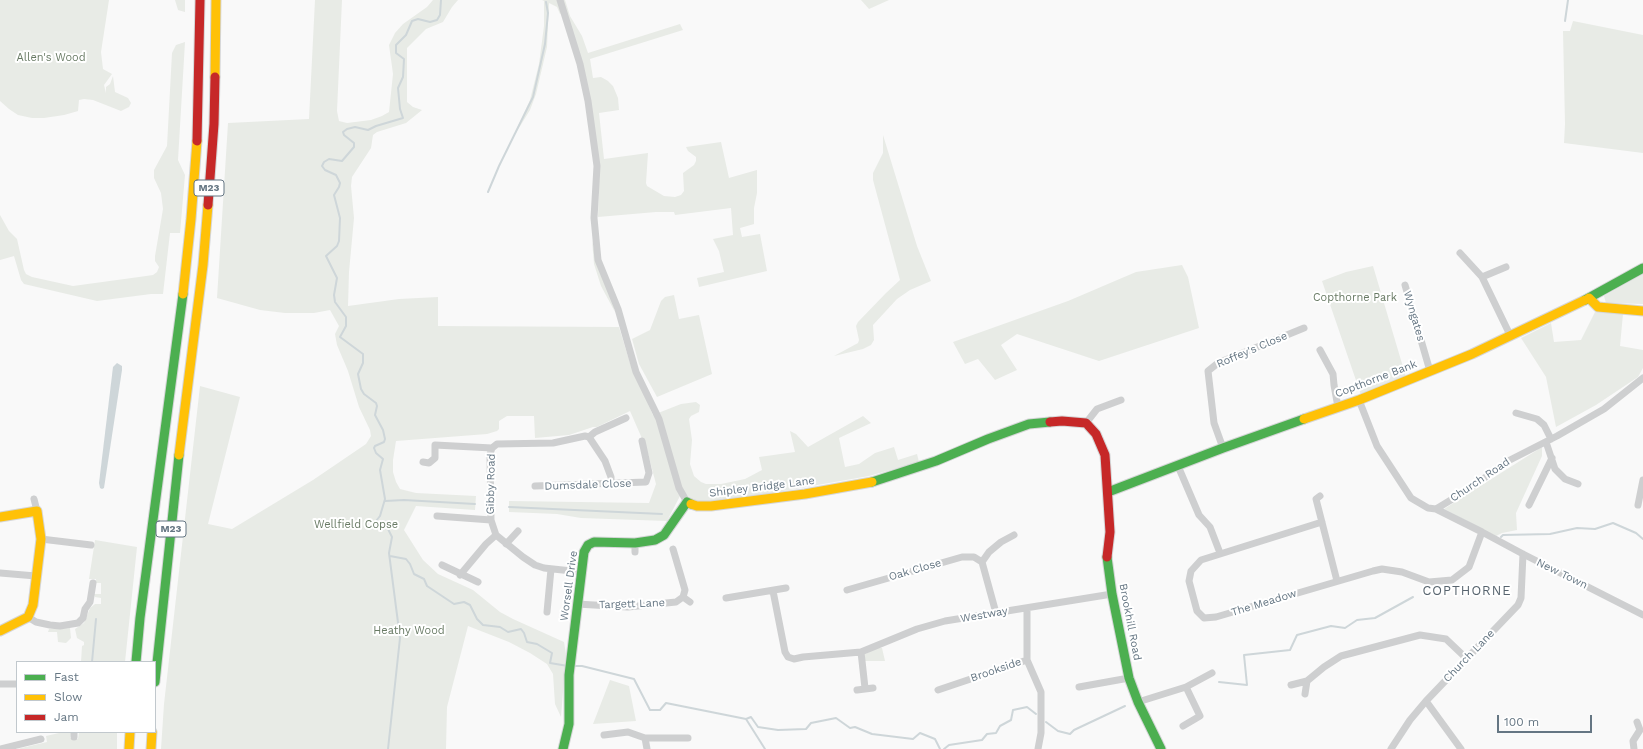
<!DOCTYPE html>
<html>
<head>
<meta charset="utf-8">
<style>
  body { margin:0 }
  #map { position:relative; width:1643px; height:749px; overflow:hidden; background:#f9f9f9; font-family:"Work Sans",sans-serif }
  canvas { display:block }
  .legend { position:absolute; left:16px; top:661px; width:140px; height:72px; box-sizing:border-box; background:#fff; border:1px solid #c1c8cd; margin:0; padding:5px 7px; list-style:none; font-size:12px; color:#657683 }
  .legend li { display:flex; align-items:center; gap:8px; height:20px }
  .legend b { width:20px; border:1px solid #c1c8cd }
  .scale { position:absolute; left:1497px; top:715px; width:95px; height:18px; box-sizing:border-box; border:2px solid #657683; border-top:0; padding-left:5px; font-size:12px; line-height:14px; white-space:nowrap; color:#657683; -webkit-text-stroke:3px #fff; paint-order:stroke }
</style>
</head>
<body>
<div id="map">
<canvas width="1643" height="749"></canvas>
<ul class="legend">
<li><b style="height:5px;background:#4caf50"></b>Fast</li>
<li><b style="height:5px;background:#ffc107"></b>Slow</li>
<li><b style="height:5px;background:#c62828"></b>Jam</li>
</ul>
<div class="scale">100 m</div>
</div>
<script>
const g = document.querySelector('canvas').getContext('2d');
g.lineJoin = 'round';
function fill(path, color) { g.fillStyle = color; g.fill(path, 'evenodd'); }
const shape = rows => new Path2D(rows.map(r => 'M' + r).join(''));
function stroke(path, color, width, dash) { g.strokeStyle = color; g.lineWidth = width; g.lineCap = dash ? 'butt' : 'round'; g.setLineDash(dash || []); g.stroke(path); }
function write(font, color, halo, rows, align = 'center') {
  g.font = font + ' "Work Sans",sans-serif'; g.lineWidth = 4; g.setLineDash([]); g.textBaseline = 'middle'; g.strokeStyle = halo; g.fillStyle = color; for (const [text, x, y, turn = 0] of rows) {
    g.save(); g.translate(x, y); g.rotate((+turn || 0) * Math.PI / 180); g.textAlign = isNaN(turn) ? turn : align; if (halo) g.strokeText(text, 0, 0); g.fillText(text, 0, 0); g.restore();
  }
}
const green = shape([
  [0,0,109,0,101,52,103,69,112,74,104,85,106,93,106,87,110,84,113,76,115,92,128,98,131,103,129,107,121,111,93,100,84,99,79,100,78,111,64,115,44,118,32,118,18,115,9,109,0,101],
  [175,0,185,0,185,12,178,10],
  [315,0,342,0,337,111,339,121,347,123,371,120,382,116,389,112,393,74,389,45,395,33,403,24,427,7,433,0,458,0,452,7,443,22,426,29,407,48,407,102,413,107,422,110,406,123,377,132,373,135,371,148,352,177,351,186,354,218,349,272,348,306,399,299,438,297,438,326,619,327,630,363,653,415,681,404,696,402,700,405,699,412,691,416,689,419,692,440,690,464,694,476,701,482,706,484,721,484,745,479,762,470,759,457,795,452,790,431,796,434,808,447,863,416,871,423,839,438,845,467,859,464,875,453,894,447,898,460,917,454,919,462,869,476,709,504,699,502,686,495,680,496,667,521,581,518,557,514,509,512,509,501,649,503,656,484,647,450,630,411,597,427,593,427,569,435,535,438,534,416,507,416,499,421,499,429,497,431,487,434,396,441,393,460,393,472,396,482,400,489,416,493,476,496,475,510,416,506,404,530,423,560,438,574,473,590,500,612,513,619,564,642,566,654,561,717,555,704,553,674,547,664,530,653,509,642,468,626,447,707,446,749,161,749,164,704,200,386,240,397,208,524,232,529,313,480,366,444,371,436,370,430,359,407,348,371,337,345,335,334,339,326,330,310,314,313,285,313,260,310,217,298,228,123,309,119],
  [542,0,565,0,570,16,582,36,588,53,680,24,683,30,590,59,593,78,601,77,608,81,613,86,618,98,619,110,599,113,604,159,648,153,646,183,647,186,664,196,675,197,681,195,684,191,683,173,694,165,696,161,696,157,688,151,686,147,721,142,729,178,757,170,757,193,754,208,754,224,740,228,742,237,760,234,767,271,699,287,697,278,724,272,719,251,713,239,733,235,731,208,675,215,674,212,656,212,598,217,599,177,598,155,565,12,560,14,557,7,549,3,547,47,536,94,530,110,511,141,530,100,539,64,544,26,544,1],
  [861,0,889,0,869,9],
  [1573,21,1643,35,1643,153,1564,143,1565,124,1563,31,1570,31],
  [185,42,178,160,185,175,180,233,170,233,163,294,151,294,97,301,24,284,21,280,14,256,0,260,0,215,9,231,17,239,24,270,26,274,32,277,73,286,139,277,153,275,157,272,159,267,155,261,155,256,163,209,161,193,154,178,154,170,167,146,172,53,176,45],
  [883,135,917,246,931,281,910,290,897,299,873,325,874,340,871,345,863,349,834,356,858,343,859,340,856,326,858,322,886,293,900,280,873,180,873,173,883,153],
  [592,240,596,259,614,307,615,312,601,286,594,264],
  [1182,265,1188,277,1199,328,1099,361,1017,334,1001,345,1017,370,995,380,978,359,965,364,953,342,1068,301,1136,272],
  [1373,266,1406,377,1361,395,1322,281,1346,272],
  [1643,274,1643,304,1606,303,1604,296],
  [674,295,679,319,699,315,712,374,657,397,639,364,632,339,650,330,661,301,665,297],
  [1595,312,1623,314,1620,346,1643,350,1643,368,1638,377,1596,405,1556,427,1546,377,1521,338,1551,323,1554,342,1581,340],
  [1542,447,1542,456,1516,513,1517,530,1502,533,1496,536,1444,509],
  [95,540,137,547,125,662,81,662,82,646,84,645,84,642,77,638,75,629,84,623,90,608,95,604,101,604,101,598,95,597,94,594,101,594,101,583,96,583,96,579,89,579],
  [70,628,71,638,66,643,58,642,57,632,48,632,49,629],
  [877,648,882,648,885,661,865,661,865,654],
  [610,680,629,686,636,721,593,724],
  [71,732,70,738,78,739,79,732,117,732,117,749,17,749,47,742,46,736,59,733]
]);
const water = shape([
  [117,363,122,366,122,370,104,488,102,489,100,488,99,483,113,367]
]);
const stream = shape([
  [1565,21,1568,0],
  [488,192,499,166,533,97,545,44,548,13,546,2],
  [385,501,404,500,475,504],
  [509,507,662,514],
  [1501,537,1503,535,1550,534,1577,528,1595,529,1613,523,1636,533,1643,539],
  [390,556,406,559,410,564,414,574,424,579,427,586,454,604,464,602,470,605,477,619,483,625,500,627,508,632,521,629,524,633,527,642,537,644,552,653,550,663,568,666],
  [92,662,96,619],
  [572,666,582,666,634,679,650,710,660,710,666,703,746,719,751,717,758,727,778,730,806,729,811,723,836,718,850,728,855,727,872,734,913,739,920,733,935,739,940,749],
  [1219,682,1247,685,1244,655,1290,650,1297,635,1331,626,1345,628,1357,620,1375,618,1413,597],
  [746,719,765,749],
  [1046,722,1058,731,1070,734,1074,730,1125,706],
  [388,749,400,638,389,553,392,537,388,529,376,521,380,516,385,499,380,470,383,459,376,453,374,448,375,446,384,442,385,439,383,430,375,415,377,406,376,403,364,394,361,389,358,374,363,363,363,354,340,337,346,326,346,317,335,302,334,295,337,278,326,256,337,246,339,241,340,218,334,195,339,187,340,183,336,175,325,170,322,166,324,162,329,159,342,161,354,147,354,143,344,135,343,132,347,129,355,127,368,130,376,126,403,118,400,109,398,88,403,77,404,59,396,53,396,45,406,35,412,21,418,19,430,22,437,20,440,15,441,0],
  [944,749,949,745,982,740,987,734,996,733,1000,726,1011,720,1013,710,1027,707,1036,714]
]);
const street = shape([
  [560,0,580,64,588,101,597,166,594,218,598,260,618,309,636,372,659,419,679,488,687,502],
  [1460,253,1482,277,1511,337],
  [1482,277,1506,267],
  [1405,285,1430,371],
  [1320,350,1333,374,1334,385,1338,407],
  [1359,400,1377,446,1411,498,1428,508,1436,509,1482,532,1523,554,1643,615],
  [1516,413,1537,419,1544,425,1551,439],
  [1086,423,1097,409,1121,400],
  [589,437,605,461,611,477,611,484],
  [1546,442,1555,469,1565,479,1578,484],
  [492,448,490,454,491,520,496,535,523,557,535,565,544,568,581,572],
  [492,448,497,444,553,443,585,436,589,437,595,432,626,418],
  [1223,448,1214,423,1208,371,1218,363,1304,328],
  [423,462,429,463,435,458,435,445,492,448],
  [1178,466,1199,515,1210,527,1220,553],
  [535,486,646,482,649,473,642,441],
  [1320,496,1316,499,1337,581],
  [34,499,37,511],
  [1529,505,1552,458],
  [1638,505,1643,480],
  [1436,509,1469,489,1508,461,1557,436,1604,409,1643,378],
  [437,516,491,520],
  [1322,522,1201,560,1191,571,1189,581,1197,611,1204,618,1216,617,1373,571,1382,569,1402,572,1429,582,1452,580,1469,567,1482,532],
  [41,539,91,545],
  [506,544,518,531],
  [635,552,635,543],
  [982,562,989,552,1001,542,1014,535],
  [442,565,478,582],
  [0,573,36,576],
  [460,575,486,544,496,535],
  [847,590,962,557,974,557,982,562,996,613],
  [773,591,785,652,788,657,794,659,803,657,861,652,917,629,945,621,1112,594],
  [683,597,690,602],
  [726,598,786,588],
  [577,604,628,607,676,602,683,597,685,590,673,549],
  [547,612,551,569],
  [28,617,36,622,50,625,60,626,78,623,83,618,85,609,90,602,93,583],
  [861,652,865,688],
  [1027,660,1041,692,1041,733,1038,749],
  [0,684,17,684],
  [1291,685,1307,681,1324,667,1341,656,1420,635,1446,639,1467,659],
  [1079,687,1129,678],
  [1186,687,1212,673],
  [857,690,873,688],
  [938,690,1027,660,1027,608],
  [1305,694,1307,681],
  [1426,701,1461,749],
  [1138,702,1186,687,1200,716,1183,726],
  [604,735,628,732,645,738,647,749],
  [74,737,74,732],
  [645,738,688,738],
  [1,749,41,739],
  [1391,749,1410,720,1426,701,1518,605,1521,598,1523,554],
  [1634,749,1633,741,1640,730,1637,722]
]);
const fast = shape([
  [1585,300,1643,268],
  [872,482,936,461,988,439,1029,424,1050,422],
  [1108,492,1223,448,1304,419],
  [1107,557,1112,594,1129,678,1138,702,1161,749],
  [136,662,140,618,183,294],
  [155,682,179,455],
  [563,749,569,724,569,675,584,552,588,545,594,542,635,543,655,540,664,535,687,502,691,504]
]);
const slow = shape([
  [215,77,216,0],
  [183,294,191,219,197,141],
  [1589,298,1598,307,1643,311],
  [1304,419,1359,400,1472,354,1585,300],
  [179,455,203,265,208,205],
  [691,504,697,506,711,506,805,494,872,482],
  [0,517,37,511,41,539,33,605,28,617,0,631],
  [129,749,130,732],
  [151,749,152,732]
]);
const jam = shape([
  [197,141,200,0],
  [208,205,214,124,215,77],
  [1050,422,1062,421,1086,423,1096,434,1105,455,1110,532,1107,557]
]);
const shields = [
  [209,188,30],
  [171,529,30]
];
const shieldNames = [
  ["M23",209,188],
  ["M23",171,529]
];
const parkNames = [
  ["Allen's Wood",51,58],
  ["Copthorne Park",1355,298],
  ["Wellfield Copse",356,525],
  ["Heathy Wood",409,631]
];
const streetNames = [
  ["Wyngates",1414,316,74],
  ["Roffey's Close",1252,350,-23],
  ["Copthorne Bank",1376,379,-21],
  ["Church Road",1480,480,-34],
  ["Gibby Road",491,484,-89],
  ["Dumsdale Close",588,485,-2],
  ["Shipley Bridge Lane",762,487,-7],
  ["Oak Close",915,570,-16],
  ["New Town",1562,574,26],
  ["Worsell Drive",569,586,-82],
  ["The Meadow",1264,603,-17],
  ["Targett Lane",632,604,-2],
  ["Westway",984,615,-10],
  ["Brookhill Road",1130,622,79],
  ["Church Lane",1469,656,-46],
  ["Brookside",996,670,-19]
];
const quarterNames = [
  ["COPTHORNE",1467,591]
];
fill(green, '#e8ebe6');
fill(water, '#ced6d9');
stroke(stream, '#ced6d9', 2);
stroke(fast, '#d5d6d7', 11);
stroke(slow, '#d5d6d7', 11);
stroke(jam, '#d5d6d7', 11);
stroke(street, '#cecfd0', 7);
stroke(fast, '#4caf50', 9);
stroke(slow, '#ffc107', 9);
stroke(jam, '#c62828', 9);
for (const [x, y, w] of shields) { const box = new Path2D(); box.roundRect(x - w / 2, y - 8, w, 16, 3); g.fillStyle = '#fff'; g.fill(box); stroke(box, '#657683', 1); }
write('bold 10px', '#657683', null, shieldNames);
write('11px', '#687a64', '#fff', parkNames);
write('11px', '#657683', '#fff', streetNames);
g.letterSpacing = '1px';
write('13px', '#57646e', '#fff', quarterNames);
g.letterSpacing = '0px';
</script>
</body>
</html>
